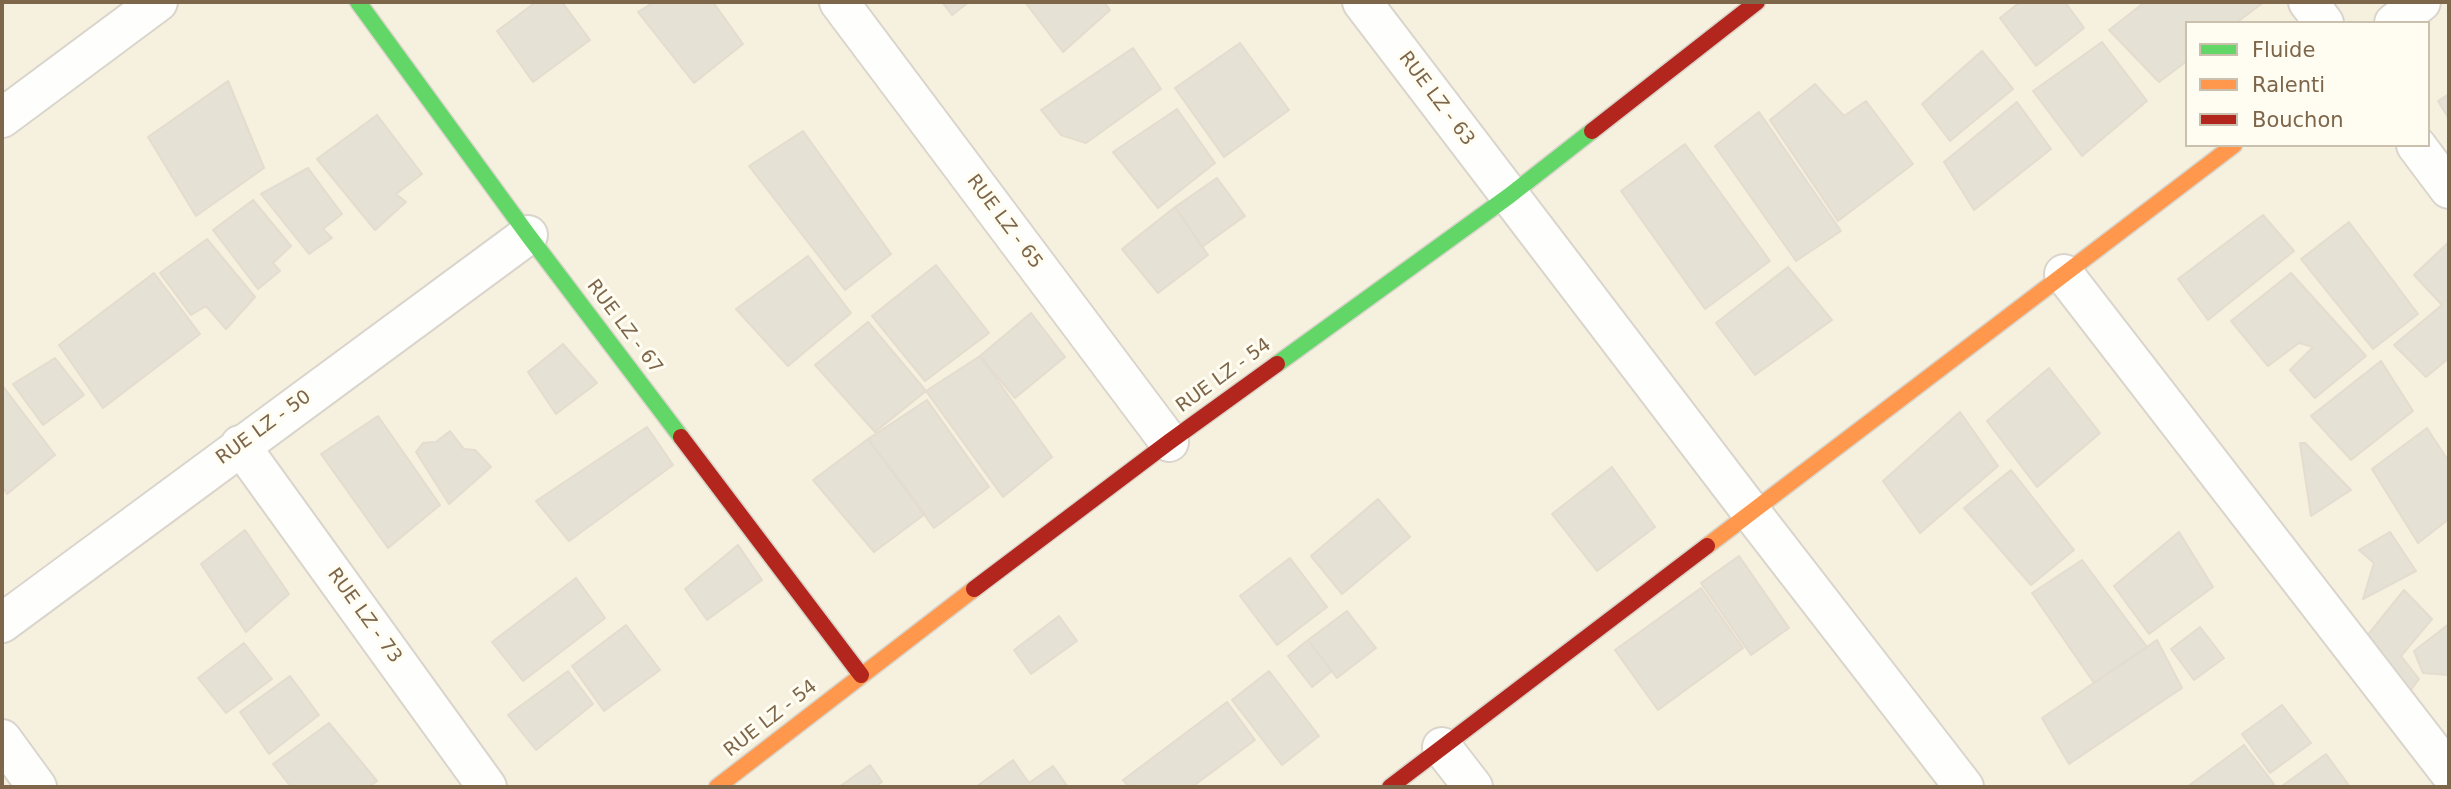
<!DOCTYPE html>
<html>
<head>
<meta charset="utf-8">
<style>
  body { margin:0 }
  #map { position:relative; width:2451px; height:789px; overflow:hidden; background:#f9f8ee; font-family:"DejaVu Sans",sans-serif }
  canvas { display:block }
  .frame { position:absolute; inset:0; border:4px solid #7d6649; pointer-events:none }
  .legend { position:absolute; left:2185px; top:21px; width:245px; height:126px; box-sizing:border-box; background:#fffcf2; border:2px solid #cbc0ae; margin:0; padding:9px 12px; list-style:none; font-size:21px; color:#7d6649 }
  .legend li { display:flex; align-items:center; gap:14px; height:35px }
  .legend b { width:35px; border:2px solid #cbc0ae }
</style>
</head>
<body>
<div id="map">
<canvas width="2451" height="789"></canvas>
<div class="frame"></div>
<ul class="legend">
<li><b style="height:9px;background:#63d668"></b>Fluide</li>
<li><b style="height:9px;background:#ff974d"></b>Ralenti</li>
<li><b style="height:9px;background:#b3261e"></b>Bouchon</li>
</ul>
</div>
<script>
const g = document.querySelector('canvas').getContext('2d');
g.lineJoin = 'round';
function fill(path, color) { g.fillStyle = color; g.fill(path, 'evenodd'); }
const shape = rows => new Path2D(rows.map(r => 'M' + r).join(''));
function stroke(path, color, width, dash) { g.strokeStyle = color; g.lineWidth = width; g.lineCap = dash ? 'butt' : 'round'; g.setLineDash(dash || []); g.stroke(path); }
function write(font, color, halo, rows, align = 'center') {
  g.font = font + ' "DejaVu Sans",sans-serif'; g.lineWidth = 6; g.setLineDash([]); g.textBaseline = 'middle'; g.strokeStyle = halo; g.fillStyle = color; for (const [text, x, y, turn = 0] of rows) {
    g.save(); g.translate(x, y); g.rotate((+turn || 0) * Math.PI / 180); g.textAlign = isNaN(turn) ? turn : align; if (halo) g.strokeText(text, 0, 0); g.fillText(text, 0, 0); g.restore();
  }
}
const residential = shape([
  [2,2,2449,2,2449,787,2,787],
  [2187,23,2428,23,2428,145,2187,145]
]);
const building = shape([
  [536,2,562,2,590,40,533,82,497,31,536,2],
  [654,2,713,2,743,44,694,83,638,12,654,2],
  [942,2,969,2,952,15,942,2],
  [1025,2,1104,2,1110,10,1063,52,1025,2],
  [2020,2,2065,2,2084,28,2036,66,2000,18,2020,2],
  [2145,2,2264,2,2236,23,2187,23,2187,61,2159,82,2109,30,2145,2],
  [2102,42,2147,101,2082,156,2033,91,2102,42],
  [1240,43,1289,110,1224,157,1175,88,1240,43],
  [1133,48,1161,89,1086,143,1061,135,1041,110,1133,48],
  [1982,51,2013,89,1950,141,1922,104,1982,51],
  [228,81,264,168,196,216,148,137,228,81],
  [1815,84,1844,116,1866,101,1913,164,1838,221,1770,120,1815,84],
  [2449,94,2449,119,2438,101,2449,94],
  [2017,102,2051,149,1974,210,1944,162,2017,102],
  [1177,109,1215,163,1158,208,1113,152,1177,109],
  [1759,112,1841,231,1796,261,1715,146,1759,112],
  [377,115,422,174,396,194,406,202,375,230,317,159,377,115],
  [803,131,891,254,845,290,749,166,803,131],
  [1685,144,1770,261,1705,309,1621,191,1685,144],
  [308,168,342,214,323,229,332,238,309,254,261,194,308,168],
  [1217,178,1245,216,1202,247,1175,207,1217,178],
  [253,200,291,246,273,263,280,271,258,289,213,230,253,200],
  [1175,207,1208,255,1158,293,1122,249,1175,207],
  [2263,215,2294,251,2208,320,2178,279,2263,215],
  [2349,222,2418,314,2373,349,2301,259,2349,222],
  [207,239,255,297,226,329,206,306,191,315,160,273,207,239],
  [2449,242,2449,358,2426,377,2394,345,2442,305,2414,275,2449,242],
  [808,256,851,313,788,366,736,309,808,256],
  [936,265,989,333,925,381,872,316,936,265],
  [1788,267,1832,320,1755,375,1716,323,1788,267],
  [154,273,200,334,103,408,59,345,154,273],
  [2291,273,2366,356,2315,398,2290,370,2313,347,2299,343,2268,366,2231,321,2291,273],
  [1031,313,1065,357,1015,398,980,356,1031,313],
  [868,322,926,391,875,432,815,365,868,322],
  [563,344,597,383,556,414,528,372,563,344],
  [980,356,1052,457,1003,497,926,391,980,356],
  [55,358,84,395,43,425,13,384,55,358],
  [2381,361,2413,411,2351,460,2311,416,2381,361],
  [2049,368,2100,433,2037,487,1987,421,2049,368],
  [2,385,55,455,7,494,2,486,2,385],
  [927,400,989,487,934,528,868,439,927,400],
  [1960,412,1998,466,1920,533,1883,481,1960,412],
  [378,416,440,505,388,548,321,454,378,416],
  [647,427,673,465,569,541,536,501,647,427],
  [2427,428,2449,462,2449,519,2418,543,2372,469,2427,428],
  [450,431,464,449,475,450,491,467,449,504,416,452,423,443,436,442,450,431],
  [868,439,925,514,874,552,813,480,868,439],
  [2300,443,2305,443,2351,490,2311,516,2300,443],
  [1612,467,1655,527,1597,571,1552,514,1612,467],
  [2011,470,2074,550,2031,585,1964,508,2011,470],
  [1378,499,1410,537,1342,594,1311,556,1378,499],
  [245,530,289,594,246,632,201,564,245,530],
  [2179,532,2213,587,2149,634,2114,586,2179,532],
  [2390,532,2416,571,2363,599,2374,563,2359,550,2390,532],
  [738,545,762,580,707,620,685,589,738,545],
  [1739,556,1789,628,1751,655,1701,583,1739,556],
  [1290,558,1327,607,1277,645,1240,596,1290,558],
  [2082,560,2147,647,2094,683,2032,593,2082,560],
  [576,578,605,618,523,681,492,642,576,578],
  [1701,588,1743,648,1658,710,1615,650,1701,588],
  [2404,590,2432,619,2401,656,2419,679,2398,707,2359,646,2404,590],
  [1347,611,1376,648,1337,678,1308,640,1347,611],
  [1059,616,1077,641,1031,674,1014,650,1059,616],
  [2449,624,2449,675,2423,673,2414,651,2449,624],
  [626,625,660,670,604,711,572,666,626,625],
  [2200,627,2224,658,2194,680,2171,649,2200,627],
  [1308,640,1332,671,1312,687,1288,656,1308,640],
  [2157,640,2182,688,2069,764,2042,718,2157,640],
  [244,643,272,679,226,713,198,678,244,643],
  [568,671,593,704,536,750,508,715,568,671],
  [1269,671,1319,736,1282,765,1232,700,1269,671],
  [290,676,319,715,269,754,240,712,290,676],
  [1227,702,1255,740,1192,787,1129,787,1123,780,1227,702],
  [2282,705,2311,743,2270,773,2242,734,2282,705],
  [329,723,377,781,369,787,291,787,273,764,329,723],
  [2244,745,2274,784,2270,787,2187,787,2244,745],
  [2326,754,2350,787,2283,787,2282,786,2326,754],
  [1013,760,1029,783,1053,766,1068,787,976,787,1013,760],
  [870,765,882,782,874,787,839,787,870,765]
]);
const street = shape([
  [839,2,1169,442],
  [1362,2,1751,512,1964,787],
  [2308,2,2324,23],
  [2394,23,2421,2],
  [2,118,158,2],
  [2416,145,2449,189],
  [2064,274,2449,772],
  [240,445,487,787],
  [2,623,528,235],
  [2,739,37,787],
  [1442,747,1473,787]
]);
const fast = shape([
  [358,2,528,235,681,437],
  [1277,364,1509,196,1592,131]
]);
const slow = shape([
  [1707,546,2234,145],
  [717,787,974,589]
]);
const jam = shape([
  [1592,131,1757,2],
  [681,437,861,675],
  [974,589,1169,442,1277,364],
  [1390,787,1707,546]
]);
const streetNames = [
  ["RUE LZ - 63",1436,99,53],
  ["RUE LZ - 65",1004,222,53],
  ["RUE LZ - 67",624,327,53],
  ["RUE LZ - 54",1224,376,-36],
  ["RUE LZ - 50",264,428,-36],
  ["RUE LZ - 73",364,616,54],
  ["RUE LZ - 54",771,719,-38]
];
fill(residential, '#f6f0de');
fill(building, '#e6e1d5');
stroke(building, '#e3dccf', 2);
stroke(street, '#dad5cc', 42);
stroke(fast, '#d8d4c9', 19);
stroke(slow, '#d8d4c9', 19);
stroke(jam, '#d8d4c9', 19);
stroke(street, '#fefefc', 38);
stroke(fast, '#63d668', 16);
stroke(slow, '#ff974d', 16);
stroke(jam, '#b3261e', 16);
write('19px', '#7d6649', '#fffcf2', streetNames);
</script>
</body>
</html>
